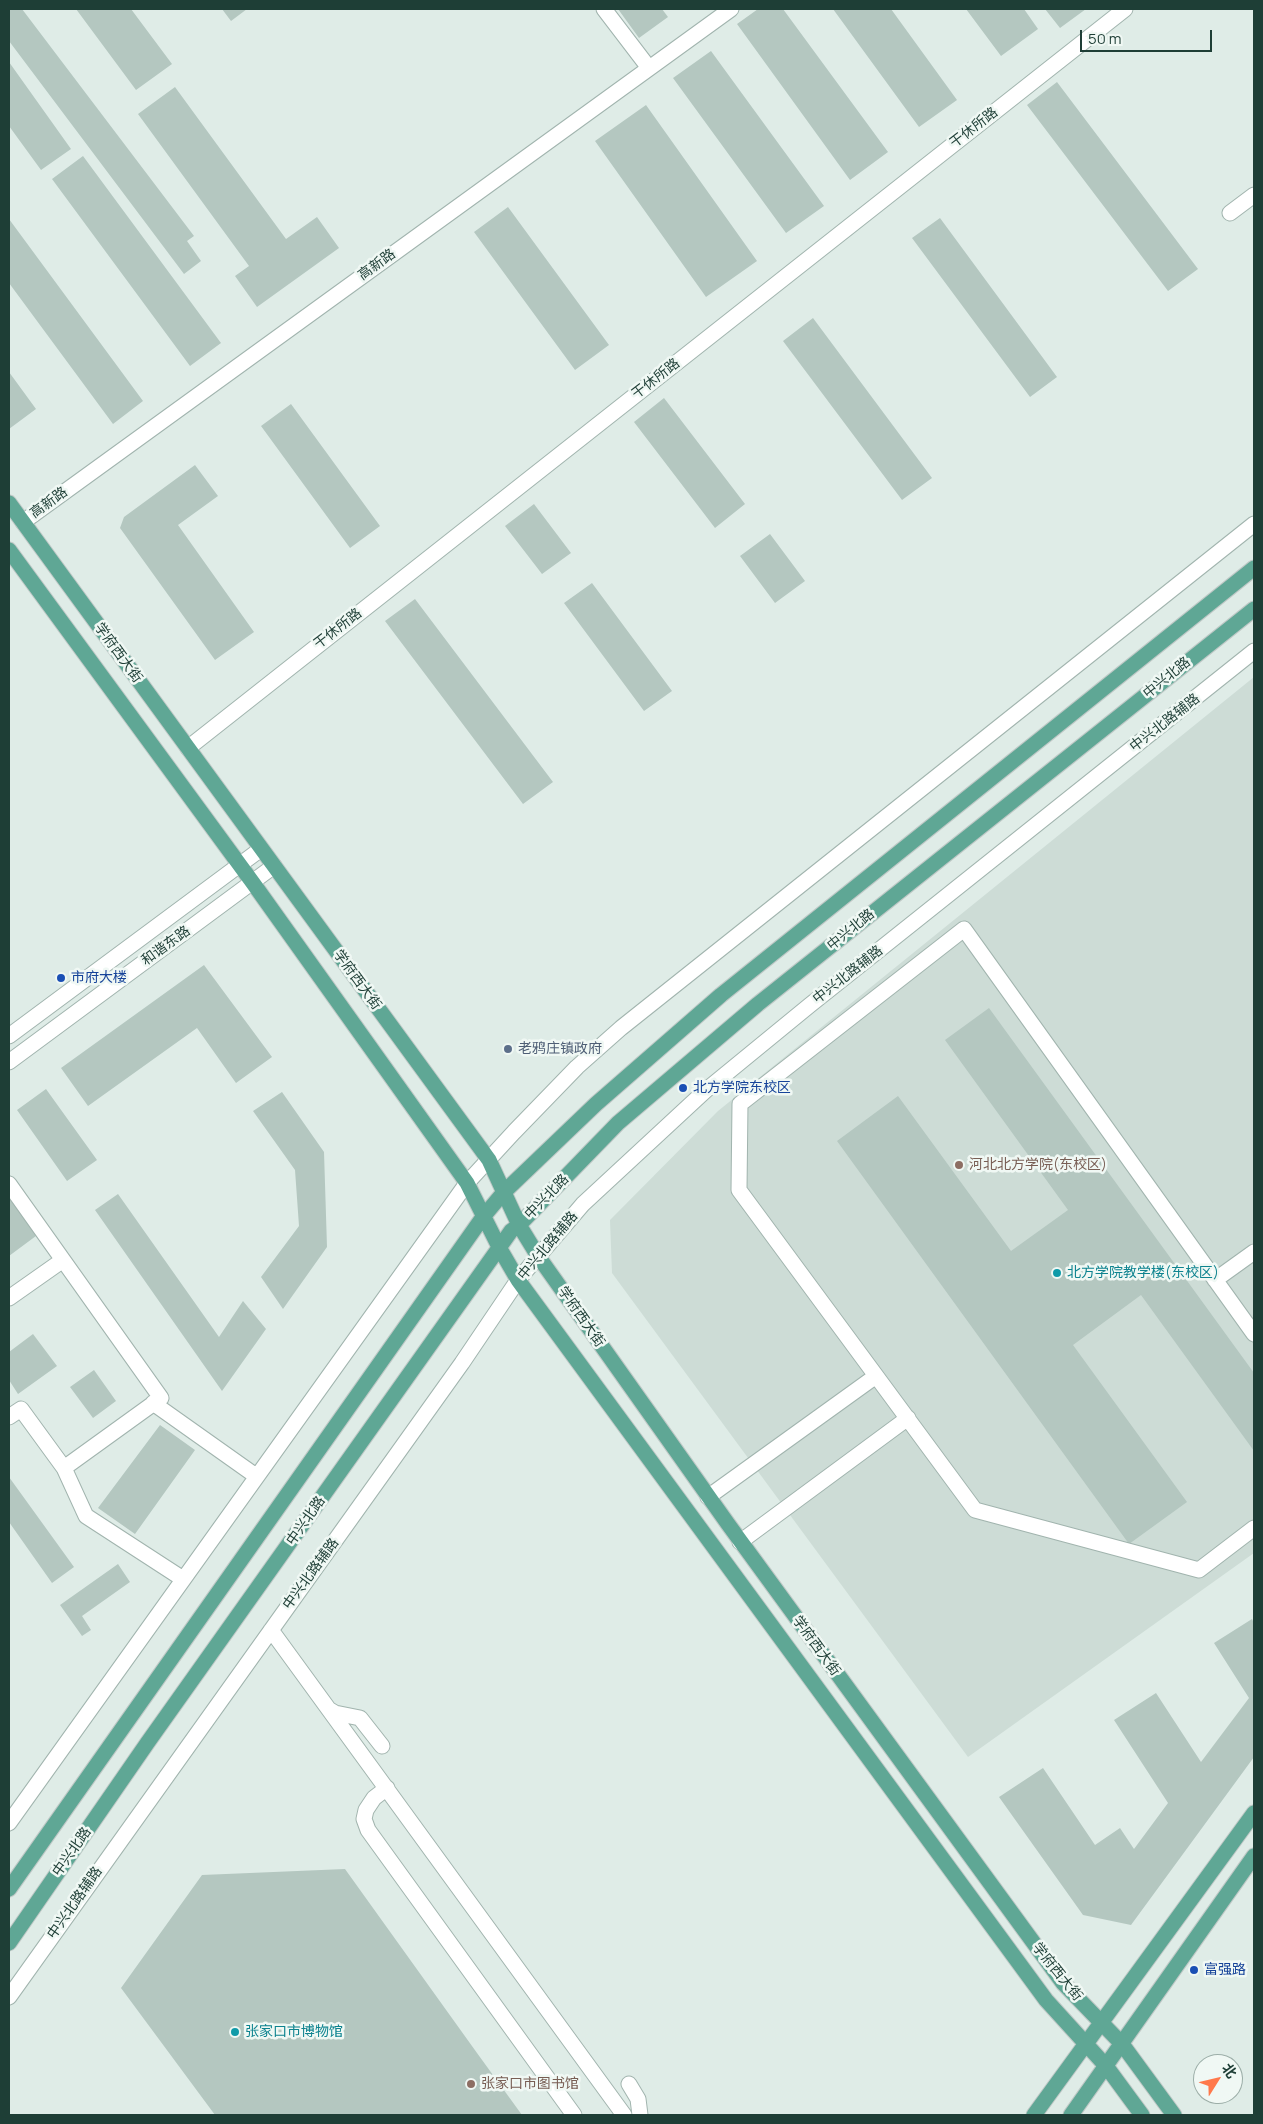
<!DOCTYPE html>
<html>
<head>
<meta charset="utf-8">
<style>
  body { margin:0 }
  #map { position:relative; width:1263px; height:2124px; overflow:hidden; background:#dfece7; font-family:Manrope,"Noto Sans SC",sans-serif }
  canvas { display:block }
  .frame { position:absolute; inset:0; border:10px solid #1e3e36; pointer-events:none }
  .north { position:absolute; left:1193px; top:2054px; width:50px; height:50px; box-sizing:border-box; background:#f0f8f4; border:1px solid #9caea8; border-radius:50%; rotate:54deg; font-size:14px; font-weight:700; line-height:20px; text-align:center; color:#1e3e36 }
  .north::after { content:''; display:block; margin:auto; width:18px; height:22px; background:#ff794b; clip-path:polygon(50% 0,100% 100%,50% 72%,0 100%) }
  .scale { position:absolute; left:1080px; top:30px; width:132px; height:22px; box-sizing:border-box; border:2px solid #1e3e36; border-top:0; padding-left:6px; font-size:15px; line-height:18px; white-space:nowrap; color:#1e3e36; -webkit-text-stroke:4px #f0f8f4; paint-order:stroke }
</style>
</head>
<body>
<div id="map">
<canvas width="1263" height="2124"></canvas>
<div class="frame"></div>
<div class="north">北</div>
<div class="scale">50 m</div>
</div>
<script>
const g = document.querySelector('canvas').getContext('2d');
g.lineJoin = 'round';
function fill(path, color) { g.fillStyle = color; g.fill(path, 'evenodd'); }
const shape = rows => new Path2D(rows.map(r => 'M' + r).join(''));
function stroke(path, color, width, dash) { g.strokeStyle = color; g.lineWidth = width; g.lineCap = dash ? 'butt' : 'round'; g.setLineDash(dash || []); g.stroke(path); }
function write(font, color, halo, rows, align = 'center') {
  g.font = font + ' Manrope,"Noto Sans SC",sans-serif'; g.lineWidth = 5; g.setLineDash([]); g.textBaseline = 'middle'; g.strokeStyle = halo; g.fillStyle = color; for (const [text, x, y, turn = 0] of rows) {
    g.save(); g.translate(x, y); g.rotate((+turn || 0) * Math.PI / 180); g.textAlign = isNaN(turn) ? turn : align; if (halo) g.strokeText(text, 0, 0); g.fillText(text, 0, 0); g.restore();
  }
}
const built = shape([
  [1254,677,1254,1553,968,1757,612,1273,610,1220,718,1111]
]);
const building = shape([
  [9,9,22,9,194,236,187,241,201,261,184,274,9,41],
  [76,9,131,9,172,64,136,90],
  [222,9,247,9,231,21],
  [618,9,662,9,668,17,639,38],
  [758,9,783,9,888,152,850,180,737,24],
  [833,9,891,9,957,100,919,127],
  [966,9,1024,9,1038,29,1001,56],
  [1045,9,1086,9,1060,28],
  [711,51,824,206,786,233,673,78],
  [9,62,71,149,41,170,9,126],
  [1057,82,1198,269,1168,291,1027,105],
  [175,87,286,239,317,217,339,248,257,307,235,276,249,266,138,114],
  [646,105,757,261,706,297,595,141],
  [83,156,221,343,190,366,52,179],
  [508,207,609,345,575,370,474,232],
  [940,218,1057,377,1030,397,912,238],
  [9,219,143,401,113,424,9,283],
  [813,318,932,478,902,500,783,341],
  [9,372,36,409,9,429],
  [664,398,745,504,715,528,634,422],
  [291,404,380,526,350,548,261,426],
  [195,465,218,496,178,525,254,632,215,660,120,528,124,517],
  [534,504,571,553,542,574,505,526],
  [770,534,805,581,775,603,740,556],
  [592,583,672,691,644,711,564,603],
  [415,599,553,782,523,804,385,621],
  [204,965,272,1057,236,1083,197,1028,88,1106,61,1068],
  [989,1008,1254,1373,1254,1451,1141,1295,1073,1345,1187,1502,1129,1544,837,1141,898,1096,1011,1251,1068,1210,945,1040],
  [46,1089,97,1160,67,1181,17,1110],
  [282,1092,324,1152,327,1247,283,1309,261,1277,299,1226,295,1170,253,1111],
  [9,1190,40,1233,9,1256],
  [118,1194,219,1337,243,1301,266,1329,222,1391,95,1210],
  [33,1334,57,1366,18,1394,9,1380,9,1352],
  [94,1370,116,1401,93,1418,70,1387],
  [160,1425,195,1450,135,1534,98,1508],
  [9,1477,74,1567,52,1583,9,1522],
  [118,1564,130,1582,82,1616,91,1630,82,1636,60,1605],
  [1252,1619,1254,1623,1254,1757,1131,1925,1083,1915,999,1797,1043,1768,1095,1845,1120,1828,1134,1849,1168,1803,1114,1720,1156,1693,1201,1762,1249,1698,1214,1643],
  [345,1869,477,2053,522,2115,215,2115,121,1988,202,1875]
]);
const minor = shape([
  [604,9,649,68],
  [1230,213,1254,195],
  [23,522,731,9],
  [188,748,1125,9],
  [9,1036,261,849],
  [9,1062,274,866],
  [9,1184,161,1398,64,1468],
  [1215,1280,1254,1252],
  [9,1298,63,1260],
  [1254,1334,964,929,740,1104,739,1190,975,1510,1199,1570,1254,1528],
  [153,1403,256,1476],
  [9,1417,21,1409,64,1468,86,1516,183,1579],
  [708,1497,876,1376],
  [740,1542,908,1418],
  [271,1630,624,2115],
  [330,1710,335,1713,360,1718,382,1746],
  [387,1788,374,1798,366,1810,364,1819,368,1830,574,2115],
  [9,1823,467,1183,514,1132,577,1067,621,1028,1254,524],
  [9,1997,462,1363,518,1280,583,1204,705,1091,810,1005,1254,651],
  [629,2084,638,2099,640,2115]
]);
const major = shape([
  [9,503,489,1160,519,1225,538,1256,728,1524,1063,1983,1122,2044,1174,2115],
  [9,550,253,883,467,1183,500,1249,518,1280,1046,2000,1106,2066,1142,2115],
  [9,1889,483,1217,504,1192,596,1104,721,995,1254,568],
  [9,1943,148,1742,511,1231,519,1225,618,1123,758,1004,1254,609],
  [1034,2115,1254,1813],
  [1071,2115,1254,1856]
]);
const markers = [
  [61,978,5,"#1a4fb4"],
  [508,1049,5,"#5c6f8a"],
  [683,1088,5,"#1a4fb4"],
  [959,1165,5,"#8d6e63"],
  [1057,1273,5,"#0f9aa8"],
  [1194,1970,5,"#1a4fb4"],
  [235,2032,5,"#0f9aa8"],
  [471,2084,5,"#8d6e63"]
];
const streetNames = [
  ["干休所路",974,128,-38],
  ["高新路",377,265,-36],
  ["干休所路",656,379,-38],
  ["高新路",49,503,-36],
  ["干休所路",338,629,-38],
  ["学府西大街",118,653,54],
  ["中兴北路",1167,678,-39],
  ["中兴北路辅路",1165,723,-38],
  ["中兴北路",851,930,-39],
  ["和谐东路",166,946,-36],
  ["中兴北路辅路",848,975,-38],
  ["学府西大街",357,980,54],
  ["中兴北路",547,1197,-46],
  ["中兴北路辅路",548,1246,-50],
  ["学府西大街",581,1317,55],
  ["中兴北路",306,1521,-55],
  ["中兴北路辅路",311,1574,-54],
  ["学府西大街",816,1646,54],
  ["中兴北路",72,1852,-55],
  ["中兴北路辅路",75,1903,-55],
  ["学府西大街",1057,1972,51]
];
const transitNames = [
  ["市府大楼",71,978],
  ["北方学院东校区",693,1088],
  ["富强路",1204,1970]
];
const serviceNames = [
  ["老鸦庄镇政府",518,1049]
];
const educationNames = [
  ["河北北方学院(东校区)",969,1165],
  ["张家口市图书馆",481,2084]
];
const cultureNames = [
  ["北方学院教学楼(东校区)",1067,1273],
  ["张家口市博物馆",245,2032]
];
fill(built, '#cddcd6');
fill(building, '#b4c7c0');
stroke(minor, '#a1b4ae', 17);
stroke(major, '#c0c9c7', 17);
stroke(minor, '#fff', 15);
stroke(major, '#5fa795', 15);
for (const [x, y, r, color] of markers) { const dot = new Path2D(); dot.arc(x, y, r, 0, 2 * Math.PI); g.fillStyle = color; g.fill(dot); stroke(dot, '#f0f8f4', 2); }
write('14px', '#1e3e36', '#f0f8f4', streetNames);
write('14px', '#164399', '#f0f8f4', transitNames, 'left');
write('14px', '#4e5e75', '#f0f8f4', serviceNames, 'left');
write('14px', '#785e54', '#f0f8f4', educationNames, 'left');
write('14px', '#0d838f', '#f0f8f4', cultureNames, 'left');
</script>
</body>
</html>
